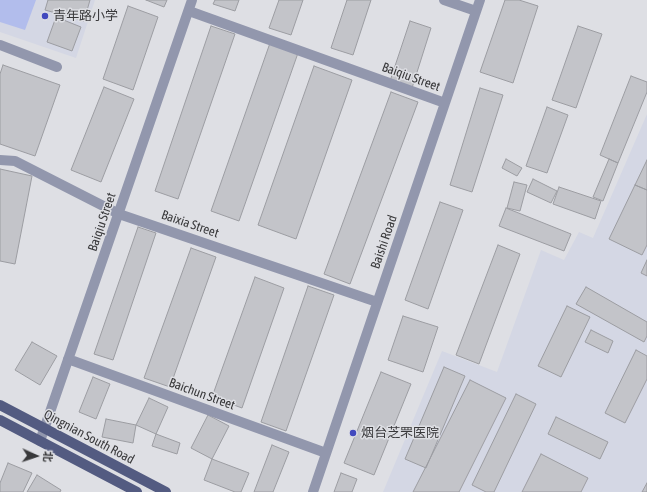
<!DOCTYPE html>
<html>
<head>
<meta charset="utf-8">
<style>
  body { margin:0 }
  #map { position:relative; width:647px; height:492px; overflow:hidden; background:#dedfe4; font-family:"Asap Condensed","Noto Sans SC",sans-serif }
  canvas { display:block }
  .north { position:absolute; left:16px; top:436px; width:40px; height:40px; -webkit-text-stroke:3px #dedfe4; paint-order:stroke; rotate:93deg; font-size:11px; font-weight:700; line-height:16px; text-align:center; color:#39393b }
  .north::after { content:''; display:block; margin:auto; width:14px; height:18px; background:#39393b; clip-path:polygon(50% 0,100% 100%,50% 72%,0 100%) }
</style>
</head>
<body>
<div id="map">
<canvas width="647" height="492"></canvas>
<div class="north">北</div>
</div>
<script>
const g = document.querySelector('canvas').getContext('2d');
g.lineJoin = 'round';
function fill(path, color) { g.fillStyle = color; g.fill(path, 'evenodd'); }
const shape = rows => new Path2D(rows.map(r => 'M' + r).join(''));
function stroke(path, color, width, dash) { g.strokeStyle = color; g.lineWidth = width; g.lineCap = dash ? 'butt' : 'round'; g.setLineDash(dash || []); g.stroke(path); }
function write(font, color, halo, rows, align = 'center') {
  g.font = font + ' "Asap Condensed","Noto Sans SC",sans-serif'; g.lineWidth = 3; g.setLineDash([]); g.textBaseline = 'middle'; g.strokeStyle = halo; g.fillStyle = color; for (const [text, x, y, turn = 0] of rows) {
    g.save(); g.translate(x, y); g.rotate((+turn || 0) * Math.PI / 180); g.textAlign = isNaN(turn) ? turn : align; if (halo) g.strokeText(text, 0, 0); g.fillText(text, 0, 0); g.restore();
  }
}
const built = shape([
  [0,0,95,0,76,58,0,32],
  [647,114,647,492,383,492,442,351,497,372,541,250,564,260,579,232,593,238]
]);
const green = shape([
  [0,0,36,0,25,30,0,22]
]);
const building = shape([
  [48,0,90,0,84,21,45,10,48,0],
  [146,0,167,0,164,7,146,0],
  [215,0,239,0,235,11,213,4,215,0],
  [279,0,303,0,291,35,269,28,279,0],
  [347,0,371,0,353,55,331,48,347,0],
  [505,0,519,0,538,6,513,83,480,72,505,0],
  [128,6,158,17,133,90,103,79,128,6],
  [56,17,81,27,72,51,47,42,56,17],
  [410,21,431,28,412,88,390,81,410,21],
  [211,26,235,34,178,199,155,191,211,26],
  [578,26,602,34,576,108,552,100,578,26],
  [270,43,298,53,239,221,211,211,270,43],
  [3,65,60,85,35,156,0,144,0,74,3,65],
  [314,66,352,80,296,239,258,225,314,66],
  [631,76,647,82,647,92,618,163,600,155,631,76],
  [104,87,134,99,101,182,71,170,104,87],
  [480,88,503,95,472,192,450,185,480,88],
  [391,92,418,102,350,284,324,274,391,92],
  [547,107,568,115,547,173,526,166,547,107],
  [506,159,522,168,517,176,502,168,506,159],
  [609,159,618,163,603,201,593,197,609,159],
  [647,160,647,190,635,185,647,160],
  [0,169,32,176,15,264,0,261,0,169],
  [533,179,557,191,551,203,527,192,533,179],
  [514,182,527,185,520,211,507,208,514,182],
  [635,185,647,190,647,245,642,255,609,239,635,185],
  [559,187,601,201,595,219,553,204,559,187],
  [440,202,463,210,428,309,405,300,440,202],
  [506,208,571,234,564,251,499,226,506,208],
  [138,227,156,233,113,360,94,354,138,227],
  [498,245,520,254,479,364,456,355,498,245],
  [191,248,216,257,170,387,144,378,191,248],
  [647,260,647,276,641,273,647,260],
  [255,277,284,288,242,408,212,397,255,277],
  [308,286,334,295,286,431,261,422,308,286],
  [586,287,647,322,647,336,644,342,576,304,586,287],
  [567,306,590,317,561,377,538,366,567,306],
  [403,316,438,327,423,372,388,360,403,316],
  [591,330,613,341,608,353,585,342,591,330],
  [32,342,57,356,40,385,15,370,32,342],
  [636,350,647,356,647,379,625,423,605,413,636,350],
  [444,367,465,376,426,468,405,459,444,367],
  [381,372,411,384,374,475,344,463,381,372],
  [93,377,110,384,96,419,79,412,93,377],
  [470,380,506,398,459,492,413,492,470,380],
  [516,394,536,404,494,492,486,492,472,485,516,394],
  [149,398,168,407,156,434,136,425,149,398],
  [208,415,229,426,212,459,191,448,208,415],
  [556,417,608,442,600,459,548,434,556,417],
  [106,419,136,425,133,443,102,437,106,419],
  [156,434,180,443,177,454,152,446,156,434],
  [272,445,289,452,273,492,254,492,272,445],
  [541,454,588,478,581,492,522,492,541,454],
  [212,459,249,473,241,492,235,492,204,480,212,459],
  [8,463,32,473,23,492,0,492,0,483,8,463],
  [341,473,357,479,352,492,334,492,341,473],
  [37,475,61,490,60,492,27,492,37,475],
  [647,483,647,492,642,492,647,483]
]);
const minor = shape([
  [444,0,476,11],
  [189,11,445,103],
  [0,45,57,67],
  [0,160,15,161,119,214,377,302],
  [68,359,326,453],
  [40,441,192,0],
  [313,492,480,0]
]);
const major = shape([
  [0,405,166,492],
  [0,420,137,492]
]);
const markers = [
  [45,16,4,"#4249be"],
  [353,433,4,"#4249be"]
];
const poiNames = [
  ["青年路小学",53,16],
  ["烟台芝罘医院",361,433]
];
const streetNames = [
  ["Baiqiu Street",411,77,20],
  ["Baiqiu Street",102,222,-71],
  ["Baixia Street",190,224,19],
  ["Baishi Road",384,242,-71],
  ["Baichun Street",202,394,20],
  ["Qingnian South Road",89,437,28]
];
fill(built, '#d4d7e4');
fill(green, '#b2bdec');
fill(building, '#c3c4c9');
stroke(building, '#9c9da2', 1);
stroke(minor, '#9297ad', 10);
stroke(major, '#535b81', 10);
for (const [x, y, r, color] of markers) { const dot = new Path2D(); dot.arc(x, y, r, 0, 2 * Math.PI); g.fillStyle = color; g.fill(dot); stroke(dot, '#dedfe4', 1.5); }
write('13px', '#39393b', '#dedfe4', poiNames, 'left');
write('13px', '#39393b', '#dedfe4', streetNames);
</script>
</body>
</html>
